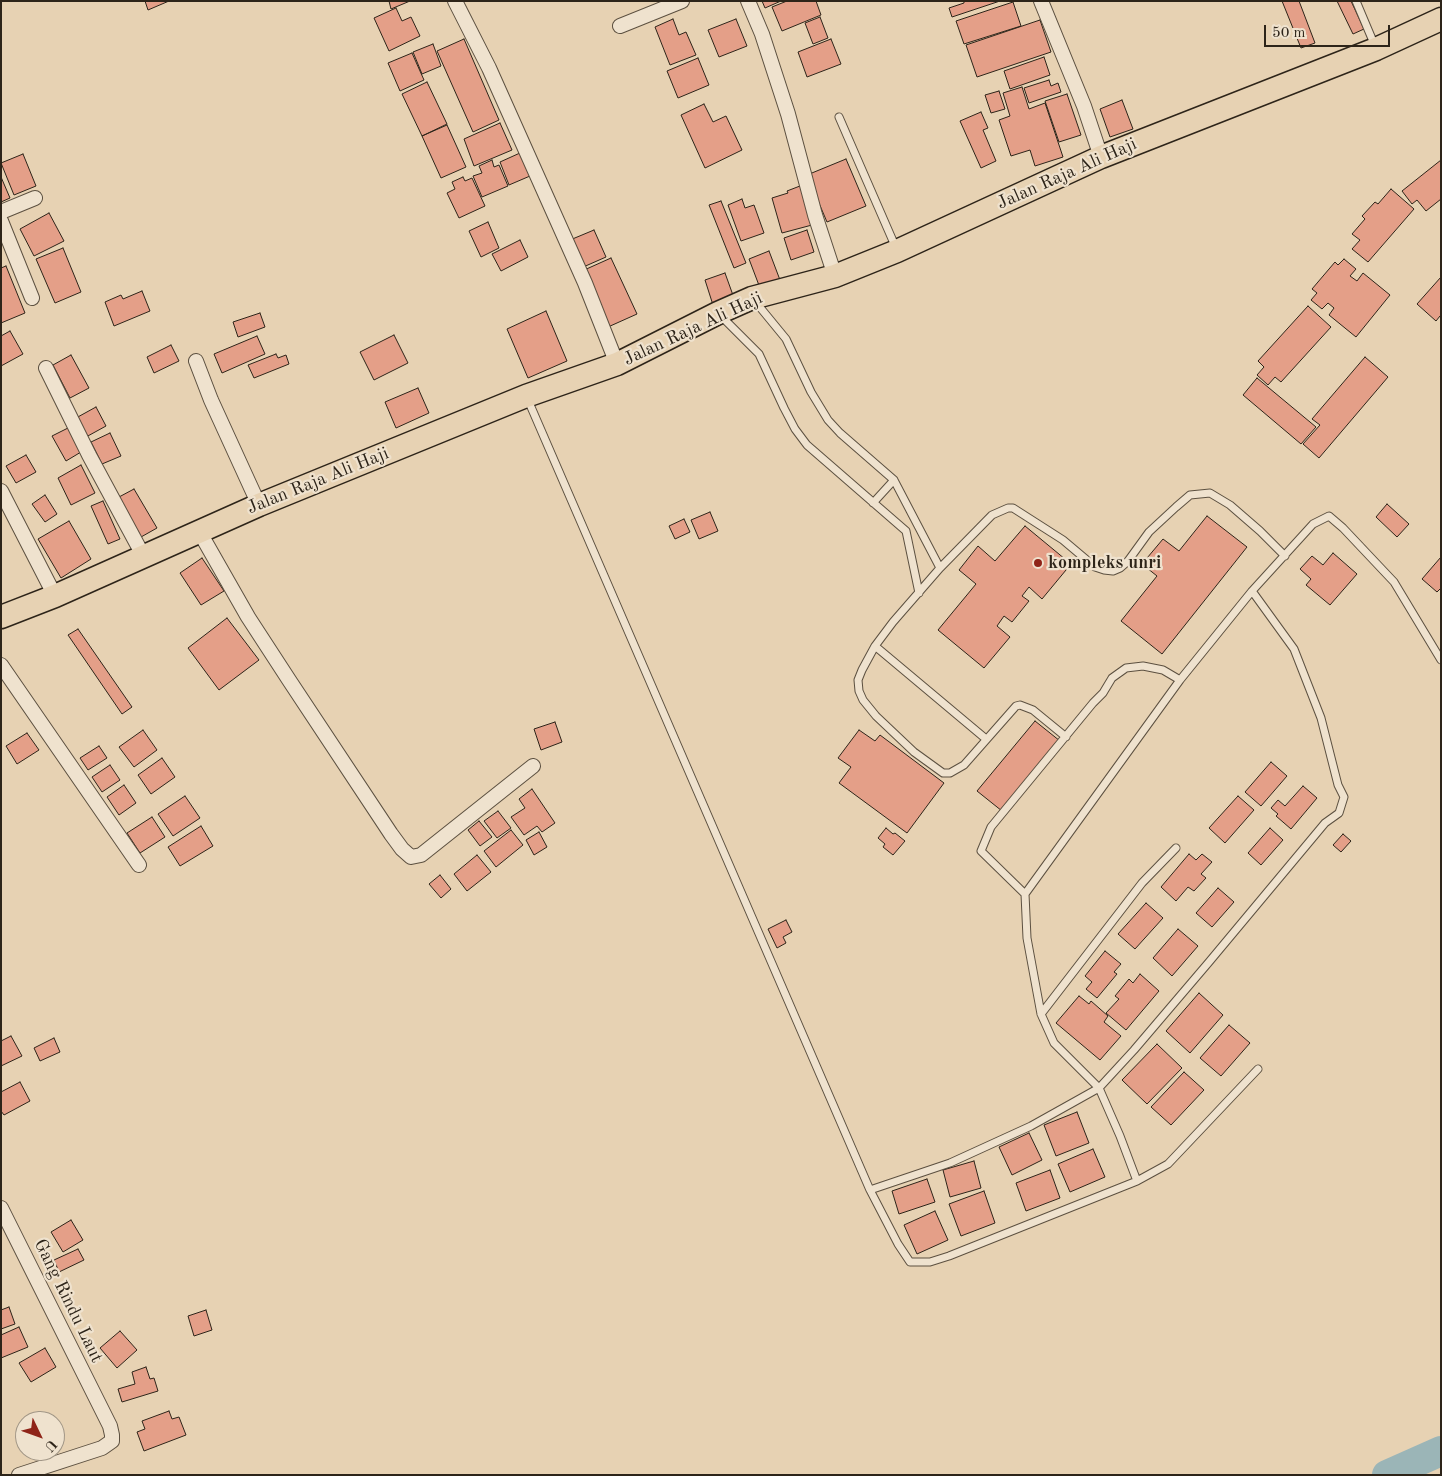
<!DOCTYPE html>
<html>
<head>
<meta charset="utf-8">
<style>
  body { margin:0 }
  #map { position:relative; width:1442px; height:1476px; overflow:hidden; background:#e7d2b3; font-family:"Old Standard TT",serif }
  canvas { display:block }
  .frame { position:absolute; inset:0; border:2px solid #2d2419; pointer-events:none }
  .north { position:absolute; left:15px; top:1411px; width:50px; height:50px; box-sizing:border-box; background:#efe2ce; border:1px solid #a19686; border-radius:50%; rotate:132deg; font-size:14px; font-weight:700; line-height:20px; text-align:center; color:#2d2419 }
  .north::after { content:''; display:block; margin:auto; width:18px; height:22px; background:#8f2418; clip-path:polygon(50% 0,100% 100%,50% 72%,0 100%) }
  .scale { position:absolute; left:1264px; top:25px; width:126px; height:22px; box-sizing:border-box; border:2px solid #2d2419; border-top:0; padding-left:6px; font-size:15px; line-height:18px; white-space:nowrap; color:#2d2419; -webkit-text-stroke:4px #efe2ce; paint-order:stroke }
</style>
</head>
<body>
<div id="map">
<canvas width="1442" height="1476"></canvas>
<div class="frame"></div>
<div class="north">U</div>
<div class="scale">50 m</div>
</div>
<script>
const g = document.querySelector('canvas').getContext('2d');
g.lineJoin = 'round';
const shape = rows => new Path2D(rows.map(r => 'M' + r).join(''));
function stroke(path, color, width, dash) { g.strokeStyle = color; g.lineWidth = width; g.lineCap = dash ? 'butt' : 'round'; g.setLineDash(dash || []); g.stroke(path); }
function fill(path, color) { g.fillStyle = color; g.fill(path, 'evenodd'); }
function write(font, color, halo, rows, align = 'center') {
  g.font = font + ' "Old Standard TT",serif'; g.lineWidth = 4.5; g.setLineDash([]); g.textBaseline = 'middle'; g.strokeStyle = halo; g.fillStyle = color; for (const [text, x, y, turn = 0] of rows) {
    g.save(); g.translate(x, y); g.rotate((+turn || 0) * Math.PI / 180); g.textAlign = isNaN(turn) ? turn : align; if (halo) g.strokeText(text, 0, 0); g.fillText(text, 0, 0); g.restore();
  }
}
const river = shape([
  [1387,1475,1441,1451]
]);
const building = shape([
  [145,1,169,1,148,10,145,1],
  [389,1,410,1,391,9,389,1],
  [762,1,781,1,765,8,762,1],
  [787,1,816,1,821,15,782,31,772,7,787,1],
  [964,1,1000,1,952,17,949,8,964,3,964,1],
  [1282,1,1299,1,1315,43,1301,48,1282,1],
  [1337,1,1351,1,1364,29,1353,34,1337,1],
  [1013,2,1021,26,964,44,956,21,1013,2],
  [396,8,402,21,411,17,420,36,389,51,374,18,396,8],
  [820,17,828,38,813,44,805,23,820,17],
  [673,19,679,35,686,32,696,55,670,65,655,27,673,19],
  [736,19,747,46,719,57,708,30,736,19],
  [1040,20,1051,52,977,77,966,45,1040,20],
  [464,39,499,120,473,132,437,51,464,39],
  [831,39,841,64,807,77,798,52,831,39],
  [433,44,441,66,422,74,413,52,433,44],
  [412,53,424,80,400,91,388,63,412,53],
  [1044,57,1050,75,1010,89,1004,71,1044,57],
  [698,58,709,85,678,98,667,71,698,58],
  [1049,80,1051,86,1058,83,1061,92,1029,103,1024,88,1049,80],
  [427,82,447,124,422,136,402,94,427,82],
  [1022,87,1029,109,1045,103,1063,157,1035,166,1030,150,1011,156,999,120,1010,116,1003,93,1022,87],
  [999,91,1005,109,991,113,985,95,999,91],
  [1067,94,1081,135,1059,142,1045,101,1067,94],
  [1122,100,1133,129,1110,137,1100,109,1122,100],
  [704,104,713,122,726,116,742,150,705,168,681,115,704,104],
  [981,112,988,128,983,130,996,161,981,168,960,121,981,112],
  [500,123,512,150,474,166,464,139,500,123],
  [447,125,466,167,441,178,422,136,447,125],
  [520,153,530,176,509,185,500,162,520,153],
  [23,154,36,186,14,195,1,163,23,154],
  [846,159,866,206,827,222,807,175,846,159],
  [492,160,494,167,499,165,508,186,482,197,473,176,482,173,479,166,492,160],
  [1441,160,1441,199,1426,211,1417,200,1412,204,1402,191,1441,160],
  [1,177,10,198,1,202,1,177],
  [463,177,465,181,472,178,485,206,459,218,447,193,455,189,452,182,463,177],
  [800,186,812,225,782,233,772,198,788,193,787,191,800,186],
  [1391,189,1414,209,1368,262,1352,249,1360,240,1352,234,1365,219,1362,216,1375,202,1378,204,1391,189],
  [742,199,745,208,754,205,764,233,741,241,728,205,742,199],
  [721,201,746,263,734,268,709,205,721,201],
  [49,213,64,241,34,256,20,229,49,213],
  [488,222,499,248,481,257,469,231,488,222],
  [594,230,606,257,581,268,570,240,594,230],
  [807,230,814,252,791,260,784,238,807,230],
  [520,240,528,257,501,271,492,254,520,240],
  [63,248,81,292,55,303,36,259,63,248],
  [769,251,780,280,760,288,749,259,769,251],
  [611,258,637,314,608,327,582,271,611,258],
  [1344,259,1356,269,1350,276,1357,281,1363,273,1390,295,1356,337,1329,315,1334,308,1328,303,1322,309,1311,300,1317,293,1312,289,1335,262,1338,265,1344,259],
  [6,266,25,313,1,323,1,268,6,266],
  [725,273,734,298,713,305,705,280,725,273],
  [1441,277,1441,317,1440,316,1436,321,1417,304,1441,277],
  [142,291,150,311,114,326,105,302,121,295,123,299,142,291],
  [1308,306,1331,327,1281,382,1275,377,1268,385,1257,375,1264,367,1258,361,1308,306],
  [546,311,567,361,528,378,507,329,546,311],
  [260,313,265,327,238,337,233,322,260,313],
  [10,331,23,354,1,366,1,336,10,331],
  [394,335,408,363,374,380,360,352,394,335],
  [257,336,265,354,222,373,214,354,257,336],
  [171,345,179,361,154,373,147,357,171,345],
  [276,354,278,358,286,355,289,364,254,378,248,365,276,354],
  [71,355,89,388,70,398,53,365,71,355],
  [1365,357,1388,377,1319,458,1303,444,1320,425,1312,419,1365,357],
  [1257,378,1316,427,1301,444,1243,395,1257,378],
  [418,388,429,413,396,428,385,402,418,388],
  [96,407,106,426,86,437,76,418,96,407],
  [68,428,81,452,66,461,52,436,68,428],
  [110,433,121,456,102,464,91,442,110,433],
  [26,455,36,472,16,483,6,466,26,455],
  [81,465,95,493,71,505,58,478,81,465],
  [134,489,157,528,141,537,119,497,134,489],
  [45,495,57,514,45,522,32,504,45,495],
  [103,501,120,539,108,544,91,506,103,501],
  [1387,504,1409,524,1397,537,1376,517,1387,504],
  [710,512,718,531,699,539,691,520,710,512],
  [1207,516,1247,547,1162,654,1121,621,1157,576,1142,564,1163,539,1179,551,1207,516],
  [684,519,690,532,675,539,669,526,684,519],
  [69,521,91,559,61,578,38,539,69,521],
  [1025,526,1071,564,1042,599,1029,587,1022,596,1029,601,1012,622,1004,616,997,626,1010,637,984,668,938,630,976,584,959,570,978,546,995,561,1025,526],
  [1333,553,1357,574,1330,605,1306,585,1311,579,1300,569,1312,556,1323,565,1333,553],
  [1441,557,1441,588,1437,592,1422,579,1441,557],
  [202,558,224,591,201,605,180,573,202,558],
  [227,618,259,660,219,690,188,648,227,618],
  [78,629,132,707,122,714,68,635,78,629],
  [1035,721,1060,741,1002,811,977,791,1035,721],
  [555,722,562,742,541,750,534,729,555,722],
  [143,730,157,750,134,767,119,747,143,730],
  [859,730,875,741,880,735,944,783,907,833,839,783,851,767,838,758,859,730],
  [27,733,39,750,17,764,6,746,27,733],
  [99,746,107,758,88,770,80,758,99,746],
  [162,758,175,777,151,794,138,775,162,758],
  [1271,762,1287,776,1261,806,1245,792,1271,762],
  [110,765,120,780,102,792,92,777,110,765],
  [124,785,136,803,119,815,107,797,124,785],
  [1303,786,1317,798,1291,829,1276,816,1278,814,1271,808,1278,800,1285,806,1303,786],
  [532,789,555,823,542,832,537,826,524,835,511,817,525,808,519,799,532,789],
  [185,796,200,818,173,836,158,814,185,796],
  [1238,796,1254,810,1225,843,1209,828,1238,796],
  [498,811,511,828,497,838,484,821,498,811],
  [152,817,165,837,140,853,127,833,152,817],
  [479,821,492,837,480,846,468,830,479,821],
  [201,826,213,846,180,866,168,847,201,826],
  [886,828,893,834,895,833,905,841,893,855,883,847,885,844,878,838,886,828],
  [1270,828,1283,840,1261,865,1248,853,1270,828],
  [511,830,523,845,496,867,484,851,511,830],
  [539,832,547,847,534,855,526,840,539,832],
  [1343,834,1351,841,1341,852,1333,845,1343,834],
  [1189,854,1196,860,1202,854,1212,862,1201,874,1206,878,1194,891,1188,887,1176,901,1161,887,1189,854],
  [477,855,491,872,467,891,454,874,477,855],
  [440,875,451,889,441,898,429,884,440,875],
  [1218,888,1234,902,1212,927,1196,913,1218,888],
  [1146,903,1163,918,1135,949,1118,934,1146,903],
  [786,920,792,932,783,937,786,943,777,948,768,929,786,920],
  [1178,929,1198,946,1172,976,1153,958,1178,929],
  [1105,951,1121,964,1114,972,1117,974,1097,998,1086,989,1092,982,1085,976,1105,951],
  [1140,974,1159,991,1126,1030,1106,1013,1119,999,1115,996,1129,979,1133,983,1140,974],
  [1199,993,1223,1015,1190,1053,1166,1031,1199,993],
  [1079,996,1089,1004,1091,1001,1108,1016,1104,1022,1121,1036,1100,1060,1056,1023,1079,996],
  [1229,1025,1250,1043,1221,1076,1200,1058,1229,1025],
  [11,1036,22,1056,1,1066,1,1041,11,1036],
  [54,1038,60,1052,40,1061,34,1048,54,1038],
  [1157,1044,1182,1068,1147,1104,1122,1080,1157,1044],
  [1184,1072,1204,1090,1171,1125,1151,1107,1184,1072],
  [20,1082,30,1101,4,1115,1,1111,1,1092,20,1082],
  [1077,1112,1089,1143,1056,1156,1044,1125,1077,1112],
  [1029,1133,1042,1160,1012,1175,999,1147,1029,1133],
  [1093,1149,1105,1177,1070,1192,1058,1164,1093,1149],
  [974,1161,981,1188,950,1197,943,1170,974,1161],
  [1050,1170,1060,1198,1026,1211,1016,1183,1050,1170],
  [927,1179,935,1202,899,1214,892,1191,927,1179],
  [984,1191,995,1223,961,1236,949,1204,984,1191],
  [935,1211,948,1240,917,1254,904,1225,935,1211],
  [71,1220,83,1240,63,1252,51,1232,71,1220],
  [78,1249,84,1260,59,1272,54,1260,78,1249],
  [9,1307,15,1324,1,1329,1,1310,9,1307],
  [206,1310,212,1330,194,1336,188,1316,206,1310],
  [19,1327,28,1347,1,1358,1,1335,19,1327],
  [120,1331,137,1350,117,1368,100,1348,120,1331],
  [45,1348,56,1367,31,1382,19,1363,45,1348],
  [146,1367,150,1379,154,1378,158,1391,122,1402,118,1389,135,1384,132,1372,146,1367],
  [169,1411,172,1419,179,1417,186,1435,144,1451,137,1432,145,1429,142,1421,169,1411]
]);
const lane = shape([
  [1356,1,1375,46],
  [839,117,896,248],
  [754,300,786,339,811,392,828,420,840,433,894,480,940,568],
  [720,315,759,354,784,408,795,429,807,445,906,531,919,593],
  [528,400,870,1190,898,1244,910,1262,930,1262,949,1256,1137,1181,1168,1164,1258,1069],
  [873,503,894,480],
  [875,646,986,739],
  [1066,737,1033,710,1020,705,1016,706,964,765,950,773,943,773,914,752,876,716,863,700,859,691,858,680,862,670,875,646,893,622,940,568,992,515,1008,508,1013,508,1063,540,1095,567,1104,570,1113,571,1120,568,1128,561,1149,532,1176,507,1190,495,1210,493,1230,505,1260,531,1285,556],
  [1025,894,1180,680],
  [1041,1014,1142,883,1176,848],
  [1137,1181,1120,1136,1099,1088,1054,1043,1041,1014,1027,938,1025,894,981,851,991,827,1093,703,1103,693,1112,678,1126,668,1143,666,1163,670,1180,680,1252,591,1313,524,1329,516,1343,528,1394,582,1441,660],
  [870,1190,950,1163,1031,1126,1099,1088,1134,1050,1209,962,1325,823,1339,813,1344,797,1338,785,1321,718,1294,649,1252,591]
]);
const street = shape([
  [455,1,489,68,585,283,617,364],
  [748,1,762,34,788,114,815,215,835,276],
  [1041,1,1084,106,1101,157],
  [620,26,682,1],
  [1,212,35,198],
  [1,221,32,298],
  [196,361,211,400,259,505],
  [46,368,89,455,144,557],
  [1,491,55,596],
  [199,531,248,617,289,680,391,834,402,849,411,857,421,855,533,766],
  [1,665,139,865],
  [1,1208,110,1426,112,1435,112,1441,102,1448,19,1475]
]);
const primary = shape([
  [1,617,55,596,259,505,526,396,617,364,718,313,752,298,835,276,897,251,1101,157,1376,49,1441,19]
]);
const markers = [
  [1038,563,5,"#8f2418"]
];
const streetNames = [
  ["Jalan Raja Ali Haji",1067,174,-24],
  ["Jalan Raja Ali Haji",693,329,-25],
  ["Jalan Raja Ali Haji",318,481,-22],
  ["Gang Rindu Laut",68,1301,64]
];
const poiNames = [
  ["kompleks unri",1048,563]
];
stroke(river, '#9bb5b7', 30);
fill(building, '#e49f88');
stroke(building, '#2d2419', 1);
stroke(lane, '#5c5040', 9);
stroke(street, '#5c5040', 16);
stroke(primary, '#2d2419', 25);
stroke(lane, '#efe2ce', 7);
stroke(street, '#efe2ce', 14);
stroke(primary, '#e7d2b3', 22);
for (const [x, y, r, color] of markers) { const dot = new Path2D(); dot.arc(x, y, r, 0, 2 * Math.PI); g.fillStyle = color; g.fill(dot); stroke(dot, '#efe2ce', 2); }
write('18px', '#2d2419', '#efe2ce', streetNames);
write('bold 18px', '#2d2419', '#efe2ce', poiNames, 'left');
</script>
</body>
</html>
